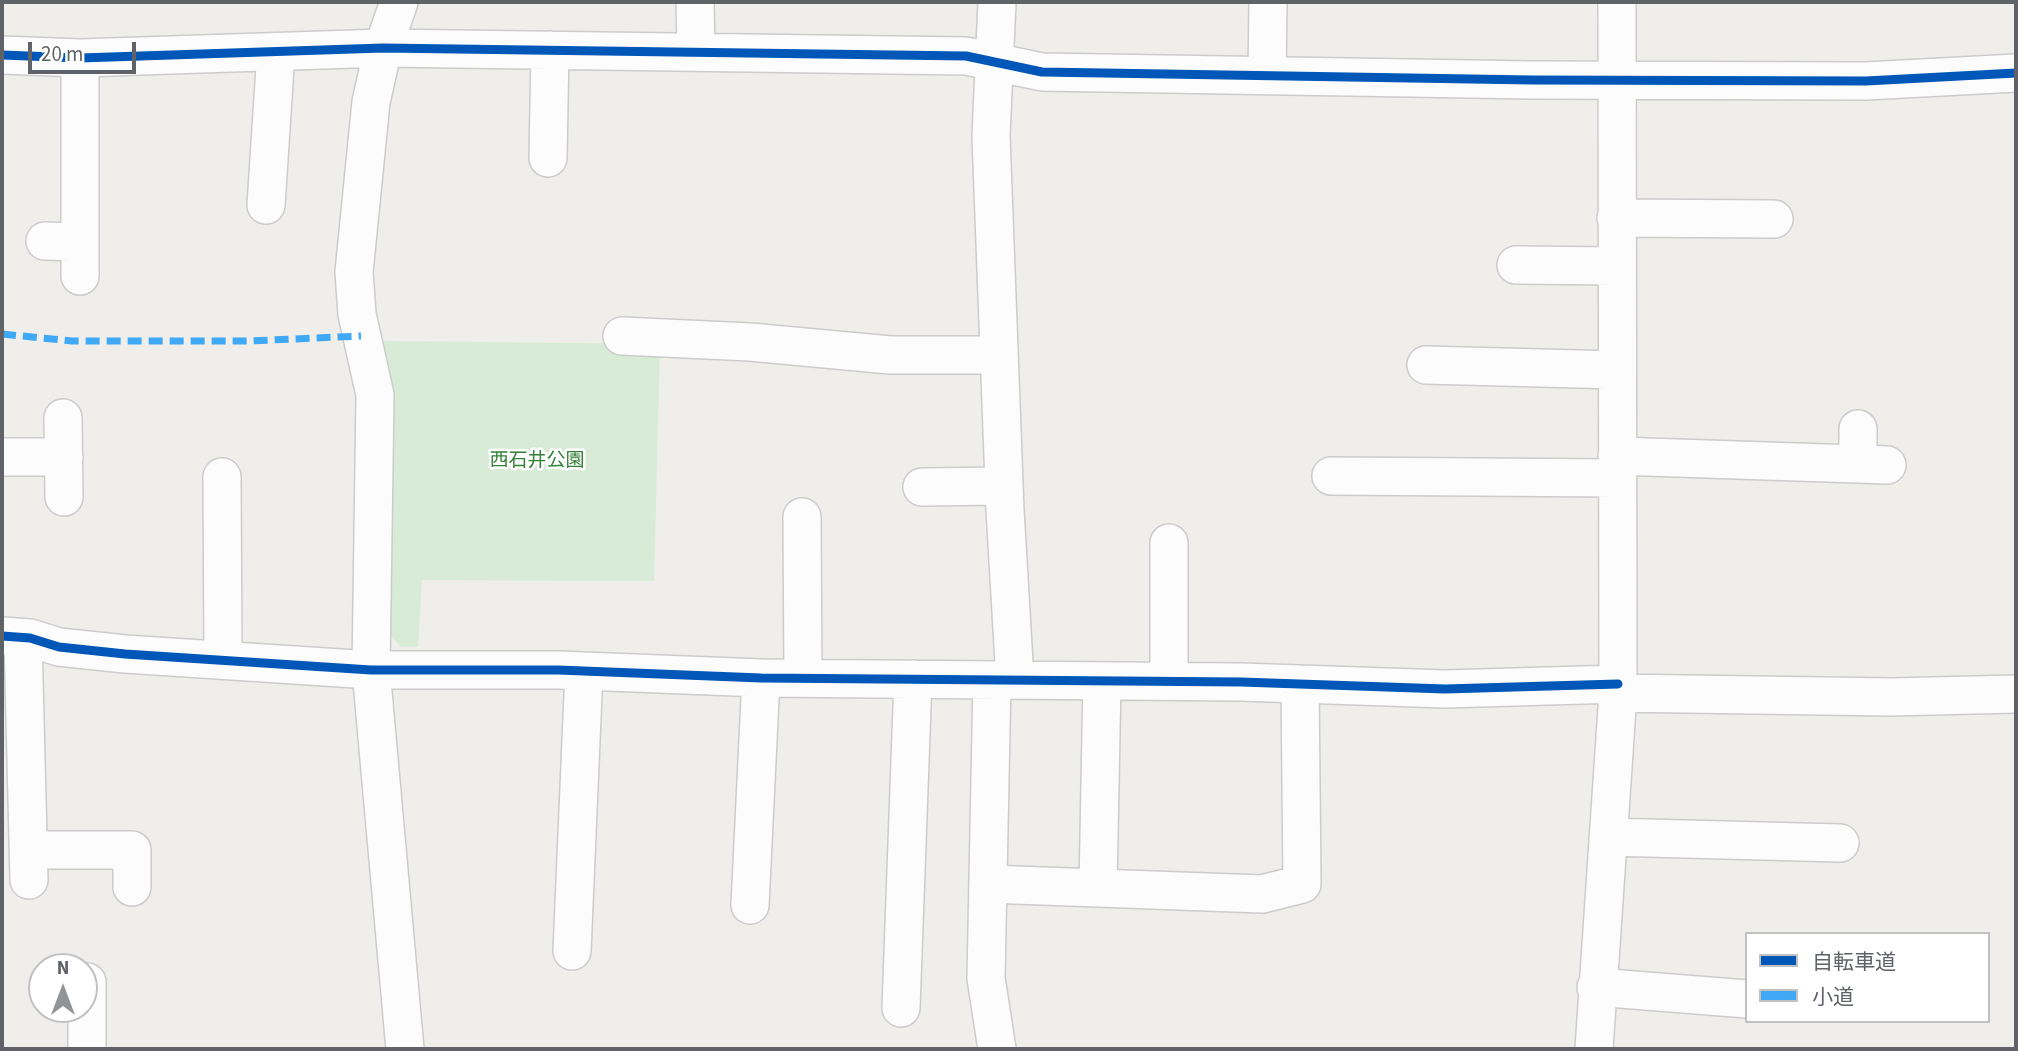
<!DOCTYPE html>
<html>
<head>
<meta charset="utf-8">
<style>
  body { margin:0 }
  #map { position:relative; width:2018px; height:1051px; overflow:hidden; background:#efeeea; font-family:"Source Sans 3","Noto Sans JP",sans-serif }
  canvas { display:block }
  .frame { position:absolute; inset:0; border:4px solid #5f6368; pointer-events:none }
  .legend { position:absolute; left:1745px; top:932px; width:245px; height:91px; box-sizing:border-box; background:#fff; border:2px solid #bfc1c3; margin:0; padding:9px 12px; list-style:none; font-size:21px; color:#5f6368 }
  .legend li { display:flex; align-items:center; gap:14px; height:35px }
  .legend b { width:35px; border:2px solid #bfc1c3 }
  .north { position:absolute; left:28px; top:953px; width:70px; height:70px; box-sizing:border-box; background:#fff; border:2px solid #bfc1c3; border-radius:50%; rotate:0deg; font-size:19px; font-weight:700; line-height:28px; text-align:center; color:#5f6368 }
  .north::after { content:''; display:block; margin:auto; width:24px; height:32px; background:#919496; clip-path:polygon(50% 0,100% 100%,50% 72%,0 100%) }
  .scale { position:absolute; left:28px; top:42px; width:108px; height:32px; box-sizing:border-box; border:4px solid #5f6368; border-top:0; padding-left:9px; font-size:21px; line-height:24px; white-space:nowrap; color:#5f6368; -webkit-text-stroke:5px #fff; paint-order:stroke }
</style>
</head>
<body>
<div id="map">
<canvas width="2018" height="1051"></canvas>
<div class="frame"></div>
<ul class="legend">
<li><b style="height:9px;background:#0057b8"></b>自転車道</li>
<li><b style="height:9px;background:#3fa9f5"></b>小道</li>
</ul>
<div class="north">N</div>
<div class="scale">20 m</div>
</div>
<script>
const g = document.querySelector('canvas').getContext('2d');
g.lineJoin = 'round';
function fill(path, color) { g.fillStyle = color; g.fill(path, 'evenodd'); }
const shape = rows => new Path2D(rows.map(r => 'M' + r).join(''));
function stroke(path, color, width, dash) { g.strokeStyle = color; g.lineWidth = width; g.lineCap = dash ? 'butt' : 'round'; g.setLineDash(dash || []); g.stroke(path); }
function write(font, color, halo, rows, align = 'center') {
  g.font = font + ' "Source Sans 3","Noto Sans JP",sans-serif'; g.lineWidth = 5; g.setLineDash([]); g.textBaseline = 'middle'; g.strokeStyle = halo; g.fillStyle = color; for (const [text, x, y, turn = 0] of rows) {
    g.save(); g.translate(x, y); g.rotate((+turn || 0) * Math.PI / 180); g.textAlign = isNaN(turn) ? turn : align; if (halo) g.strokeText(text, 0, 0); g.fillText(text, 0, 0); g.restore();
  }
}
const green = shape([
  [383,341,660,344,654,581,422,580,418,647,401,647,383,627,389,386]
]);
const minor = shape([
  [399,2,383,48,371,102,354,272,357,314,375,395,371,670,405,1049],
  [695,2,696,52],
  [997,2,991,136,1005,510,1015,680],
  [2,55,80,58,383,48,966,56,1042,72,1532,80,1866,81,2016,73],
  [1267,76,1268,2],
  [548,158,550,50],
  [266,205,276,52],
  [1616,218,1774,219],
  [45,241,79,242],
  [1516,265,1616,266],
  [80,276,80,58],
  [622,336,750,342,890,355,999,355],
  [1426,365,1617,370],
  [63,418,64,497],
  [1858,429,1858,464],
  [1617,456,1887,465],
  [2,457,64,457],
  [1331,476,1617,478],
  [222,477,223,660],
  [922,487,1004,486],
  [802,517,803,678],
  [1169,543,1169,681],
  [2,636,30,638,59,647,125,654,371,670,558,670,761,678,1241,682,1445,689,1618,684],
  [23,638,29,880],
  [992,680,986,978,997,1049],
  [1618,693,1891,697,2016,694],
  [1608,837,1840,843],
  [29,850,132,850,132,887],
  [988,884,1262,894,1302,884,1300,684],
  [1098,888,1102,681],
  [750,905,761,678],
  [572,951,584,671],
  [1596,987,1747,999],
  [901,1008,913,679],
  [87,1049,87,982],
  [1594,1049,1618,693,1617,2]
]);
const quiet = shape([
  [2,334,72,341,249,341,361,336]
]);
const cycleway = shape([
  [2,55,80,58,383,48,966,56,1042,72,1532,80,1866,81,2016,73],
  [2,636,30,638,59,647,125,654,371,670,558,670,761,678,1241,682,1445,689,1618,684]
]);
const parkNames = [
  ["西石井公園",537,462]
];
fill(green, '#d8ebd6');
stroke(minor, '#cbcccc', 40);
stroke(minor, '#fdfcfc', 37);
stroke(quiet, '#3fa9f5', 7, [14, 7]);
stroke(cycleway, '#0057b8', 9);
write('19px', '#348238', '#fff', parkNames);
</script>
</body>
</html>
